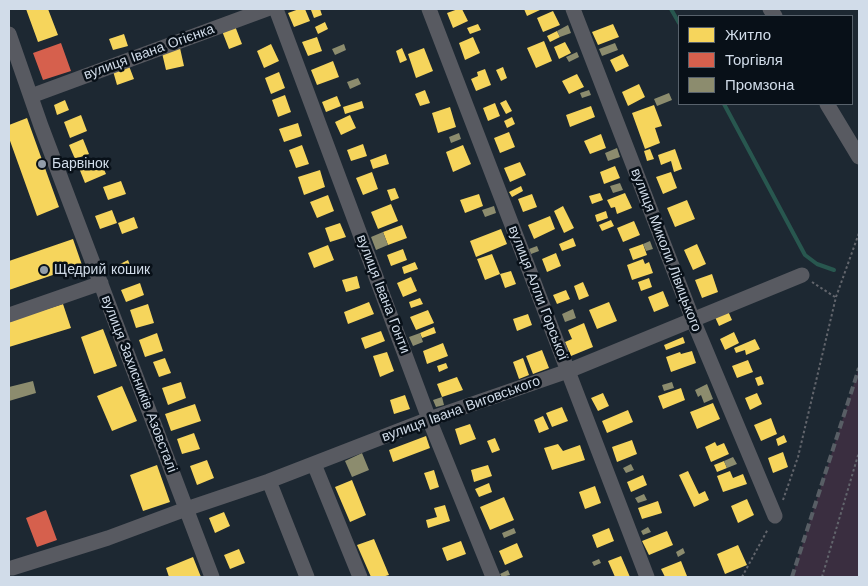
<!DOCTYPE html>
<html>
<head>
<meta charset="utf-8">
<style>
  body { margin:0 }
  #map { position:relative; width:868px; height:586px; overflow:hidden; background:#1d2832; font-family:"Work Sans",sans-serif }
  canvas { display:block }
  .frame { position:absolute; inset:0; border:10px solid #d1dce9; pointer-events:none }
  .legend { position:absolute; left:678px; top:15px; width:175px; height:90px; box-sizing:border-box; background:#081018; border:1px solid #58626c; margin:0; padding:6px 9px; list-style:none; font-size:15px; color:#d1dce9 }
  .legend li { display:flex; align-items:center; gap:10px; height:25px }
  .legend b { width:25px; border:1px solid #58626c }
</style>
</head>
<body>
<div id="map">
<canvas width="868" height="586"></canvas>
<div class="frame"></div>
<ul class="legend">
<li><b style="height:14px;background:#f6d55c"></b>Житло</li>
<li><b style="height:14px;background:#d6604d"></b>Торгівля</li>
<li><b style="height:14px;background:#8c8c6e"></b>Промзона</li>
</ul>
</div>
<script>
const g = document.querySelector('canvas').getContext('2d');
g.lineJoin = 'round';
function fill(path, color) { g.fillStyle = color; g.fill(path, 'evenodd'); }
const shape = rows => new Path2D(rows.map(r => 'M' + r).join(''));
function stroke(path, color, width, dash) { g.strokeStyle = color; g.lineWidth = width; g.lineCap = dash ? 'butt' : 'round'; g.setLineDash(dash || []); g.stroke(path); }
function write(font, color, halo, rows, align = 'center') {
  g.font = font + ' "Work Sans",sans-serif'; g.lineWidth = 5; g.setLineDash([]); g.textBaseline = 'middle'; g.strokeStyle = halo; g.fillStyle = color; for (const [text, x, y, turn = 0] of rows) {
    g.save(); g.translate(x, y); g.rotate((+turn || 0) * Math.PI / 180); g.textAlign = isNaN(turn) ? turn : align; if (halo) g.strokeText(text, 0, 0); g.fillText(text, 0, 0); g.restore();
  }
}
const green = shape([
  [859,368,859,577,792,577]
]);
const homes = shape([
  [26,9,48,9,58,35,38,42],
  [299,9,305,9,310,21,294,27,288,13],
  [320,9,322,15,314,18,311,10],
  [458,9,462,9,468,21,453,28,447,13],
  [524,9,540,9,540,10,527,16],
  [553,11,560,25,543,32,537,18],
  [325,22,328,29,318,34,315,27],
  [478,24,481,30,470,34,467,28],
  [613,24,619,37,598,45,592,32],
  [235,26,242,44,229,49,222,31],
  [557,31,560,37,550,42,547,36],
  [124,34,128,46,113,50,109,39],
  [317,37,322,51,308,56,302,42],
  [473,37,480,53,465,60,459,43],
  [544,41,552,61,536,68,527,48],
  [565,42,571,53,559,59,554,47],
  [271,44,279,61,264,68,257,51],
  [180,48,184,66,166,70,162,53],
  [402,48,407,60,400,63,396,51],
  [424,48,433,71,416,78,408,54],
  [623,54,629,66,616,72,610,60],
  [333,61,339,77,317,85,311,70],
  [129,66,134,79,117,85,113,71],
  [503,67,507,78,501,81,496,70],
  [485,69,491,85,476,91,471,79,478,76,477,72],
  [279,72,285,88,271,94,265,78],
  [577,74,584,87,569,94,562,81],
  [639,84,645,97,628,106,622,92],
  [425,90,430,103,420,106,415,94],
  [285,95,291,112,278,117,272,100],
  [337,96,341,106,326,112,322,102],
  [65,100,69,110,57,115,54,105],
  [506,100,512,111,506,114,500,103],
  [362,101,364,108,345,114,343,107],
  [495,103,500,116,488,121,483,108],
  [654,105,662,126,655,128,660,143,645,149,632,113],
  [591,106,595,117,570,127,566,115],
  [450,107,456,127,438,133,432,113],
  [81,115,87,131,70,138,64,122],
  [350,115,356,128,341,135,335,122],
  [512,117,515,124,507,128,504,121],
  [27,118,59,207,37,216,9,138,9,125],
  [298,123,302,136,284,142,279,129],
  [509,132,515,147,500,153,494,138],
  [601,134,606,148,590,154,584,141],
  [83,139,89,154,75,159,69,145],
  [363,144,367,156,351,161,347,150],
  [302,145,309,164,296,168,289,150],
  [463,145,471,164,453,172,446,152],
  [650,149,654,159,647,161,644,151],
  [675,149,682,169,674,172,671,161,661,165,658,155],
  [386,154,389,164,373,169,370,160],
  [100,160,106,174,85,183,79,168],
  [520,162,526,175,510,182,504,168],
  [615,166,620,178,604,184,600,172],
  [320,170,325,187,304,195,298,177],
  [372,172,378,189,363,195,356,178],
  [671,172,677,188,663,194,656,177],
  [121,181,126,194,108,200,103,187],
  [521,186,523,191,512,197,509,192],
  [395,188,399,198,391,201,387,190],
  [600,193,603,200,592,204,589,196],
  [625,193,632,208,617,214,615,207,611,208,607,200],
  [479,194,483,206,465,213,460,200],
  [532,194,537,207,523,212,518,199],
  [328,195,334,211,317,218,310,202],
  [687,200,695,219,675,227,667,208],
  [391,204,398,221,378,229,371,212],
  [563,206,574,228,564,233,554,211],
  [112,210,117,223,100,229,95,216],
  [606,211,608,218,597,222,595,215],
  [550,216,555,229,534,239,528,225],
  [134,217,138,228,122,234,118,223],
  [611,220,614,226,602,231,599,225],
  [634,221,640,235,623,242,617,228],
  [340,223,346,237,330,242,325,228],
  [402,225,407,238,388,245,383,232],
  [501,229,507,244,476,257,470,241],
  [573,238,576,246,562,251,559,244],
  [73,239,82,265,9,290,9,261],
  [643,244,647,255,633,260,629,249],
  [697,244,706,264,693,270,684,250],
  [328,245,334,260,314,268,308,253],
  [403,249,407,260,391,266,387,255],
  [556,253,561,266,547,272,542,259],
  [492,254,500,274,485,280,477,259],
  [643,259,645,264,649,262,653,273,632,280,627,265],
  [128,260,132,270,118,276,114,267],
  [415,262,418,269,404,274,402,267],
  [511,271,516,284,505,288,500,274],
  [712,274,718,292,702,298,695,280],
  [357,276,360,288,346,292,342,280],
  [411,277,417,291,403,297,397,283],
  [649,278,652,287,641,291,638,282],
  [583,282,589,296,579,300,574,286],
  [140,283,144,295,126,302,121,290],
  [566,290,570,299,557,304,553,295],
  [663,291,669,306,654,312,648,297],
  [420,298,423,304,411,308,409,302],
  [369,302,374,314,348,324,344,312],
  [609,302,617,321,597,329,589,310],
  [63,304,71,328,9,347,9,321],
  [148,304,154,323,136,328,130,310],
  [428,310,434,323,416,330,410,317],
  [728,311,732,320,719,326,715,317],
  [528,314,532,325,517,331,513,319],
  [584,323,593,347,571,356,565,342,572,339,568,330],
  [434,327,436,333,422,338,420,333],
  [103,329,117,366,94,374,81,337],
  [381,331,385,341,365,349,361,338],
  [734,332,739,343,725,350,720,339],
  [157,333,163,351,145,357,139,340],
  [683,337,685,343,666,350,664,345],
  [755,339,760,349,746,355,745,350,736,353,734,348],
  [443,343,448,356,427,364,423,351],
  [542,350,549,368,533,374,526,356],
  [692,351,696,363,671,372,666,357,680,352,681,354],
  [387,352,394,371,380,377,373,356],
  [165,358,171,373,159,377,153,362],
  [523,358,529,375,519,379,513,362],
  [748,360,753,372,737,378,732,366],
  [446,363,448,368,439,372,437,366],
  [761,376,764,384,758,386,755,378],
  [457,377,463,390,442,397,437,384],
  [181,382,186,398,168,405,162,388],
  [122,386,137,421,112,431,97,396],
  [681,388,685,400,663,409,658,396],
  [603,393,609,406,598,411,591,398],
  [757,393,762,404,750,410,745,398],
  [405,395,410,409,394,414,390,400],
  [713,403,720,419,697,429,690,412],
  [195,404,201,421,171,431,165,414],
  [562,407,568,421,552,427,546,413],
  [628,410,633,422,607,433,602,421],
  [543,416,549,429,539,433,534,420],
  [771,418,777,434,761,441,754,425],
  [470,424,476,439,460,445,455,429],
  [194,433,200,449,182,454,177,439],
  [784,435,787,442,778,446,776,439],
  [426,436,430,448,393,462,389,450],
  [495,438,500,450,492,453,487,441],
  [632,440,637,454,617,462,612,447],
  [715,442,717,446,724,443,729,454,711,462,705,447],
  [558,444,563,451,580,445,585,460,552,470,544,448],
  [783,452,788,467,773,473,768,458],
  [207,460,214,478,197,485,190,466],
  [724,461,727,468,717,472,714,465],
  [157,465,170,502,143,511,130,475],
  [488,465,492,476,474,482,471,470],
  [434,470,439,487,430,490,424,473],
  [688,471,699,494,705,491,709,500,694,507,679,475],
  [730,471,733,478,743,474,747,484,723,492,717,476],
  [643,475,647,485,631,492,627,482],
  [352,480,366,515,350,522,335,487],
  [489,483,492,492,479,497,475,489],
  [595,486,601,503,585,509,579,492],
  [504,497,514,520,490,530,480,507],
  [747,499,754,515,738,523,731,506],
  [658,501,662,513,642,519,638,508],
  [445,505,450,521,428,528,426,520,437,517,434,508],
  [224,512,230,526,215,533,209,518],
  [609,528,614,541,597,548,592,535],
  [667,531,673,545,649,555,642,541],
  [374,539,389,575,382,577,371,577,357,545],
  [461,541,466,554,447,561,442,548],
  [517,543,523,557,505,565,499,551],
  [738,545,747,565,725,574,717,554],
  [239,549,245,563,230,569,224,555],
  [621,556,630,577,615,577,608,561],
  [193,557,201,577,169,577,166,568],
  [681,561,687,576,665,577,661,569]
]);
const shops = shape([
  [61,43,71,71,43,80,33,53],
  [46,510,57,540,37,547,26,518]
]);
const industry = shape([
  [568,25,571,33,560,37,557,31],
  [615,43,618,50,602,56,599,49],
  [344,44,346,50,335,55,332,49],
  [577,52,579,57,569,62,566,57],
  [358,78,361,84,350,89,347,82],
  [589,90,591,95,582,98,580,93],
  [669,93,672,100,657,106,654,99],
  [459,133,461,139,451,143,449,137],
  [617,148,620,157,608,161,605,153],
  [620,183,623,190,613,193,610,186],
  [494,206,496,213,485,217,482,210],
  [383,232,388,245,376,250,371,237],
  [650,241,653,249,646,251,643,244],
  [537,246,539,251,531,254,529,249],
  [573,309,576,318,565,322,562,314],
  [420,333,423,342,413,346,409,337],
  [33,381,36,393,9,401,9,387],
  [672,382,674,388,664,391,662,385],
  [707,384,713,399,704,403,701,395,698,397,695,390],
  [442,397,444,405,436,407,433,400],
  [362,453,369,470,352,477,345,461],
  [733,457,737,464,727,468,724,461],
  [631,464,634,470,626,473,623,468],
  [644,494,647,500,638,503,635,498],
  [648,527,651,532,643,535,641,531],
  [514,528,516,533,504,538,502,533],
  [683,548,685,553,678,557,676,552],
  [599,559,601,563,594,566,592,562],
  [508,570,510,575,502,577,500,574]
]);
const stream = shape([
  [671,9,679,23],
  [724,104,805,255,817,264,834,270]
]);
const path = shape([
  [812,282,835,297],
  [783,500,798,457,836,297,859,233],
  [742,577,768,529],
  [822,577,859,452]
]);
const minor = shape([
  [276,9,429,419,493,577],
  [429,9,647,577],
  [573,9,693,320,775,516],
  [770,9,775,16],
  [9,34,41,126,212,577],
  [31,96,267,9],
  [827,104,859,157],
  [9,315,101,283],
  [314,464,360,577],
  [269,481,307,577],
  [12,568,108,538,186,509,269,481,429,419,568,371,802,275]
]);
const rail = shape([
  [792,577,859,368]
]);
const markers = [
  [42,164,5,"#929da9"],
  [44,270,5,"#929da9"]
];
const streetNames = [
  ["вулиця Івана Огієнка",149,52,-20],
  ["вулиця Миколи Лівицького",666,250,69],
  ["вулиця Алли Горської",538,293,69],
  ["вулиця Івана Гонти",383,294,69],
  ["вулиця Захисників Азовсталі",139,384,69],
  ["вулиця Івана Виговського",461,409,-20]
];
const poiNames = [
  ["Барвінок",52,164],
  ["Щедрий кошик",54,270]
];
fill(green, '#3a2e40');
fill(homes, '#f6d55c');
fill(shops, '#d6604d');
fill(industry, '#8c8c6e');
stroke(stream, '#28574f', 4);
stroke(path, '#62656c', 2, [2.5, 2.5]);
stroke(minor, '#585a61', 15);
stroke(rail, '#585e65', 4, [8, 4]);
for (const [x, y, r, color] of markers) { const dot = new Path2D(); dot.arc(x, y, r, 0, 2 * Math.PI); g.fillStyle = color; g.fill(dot); stroke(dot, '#081018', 2); }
write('14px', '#d1dce9', '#081018', streetNames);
write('14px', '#d1dce9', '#081018', poiNames, 'left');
</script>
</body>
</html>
